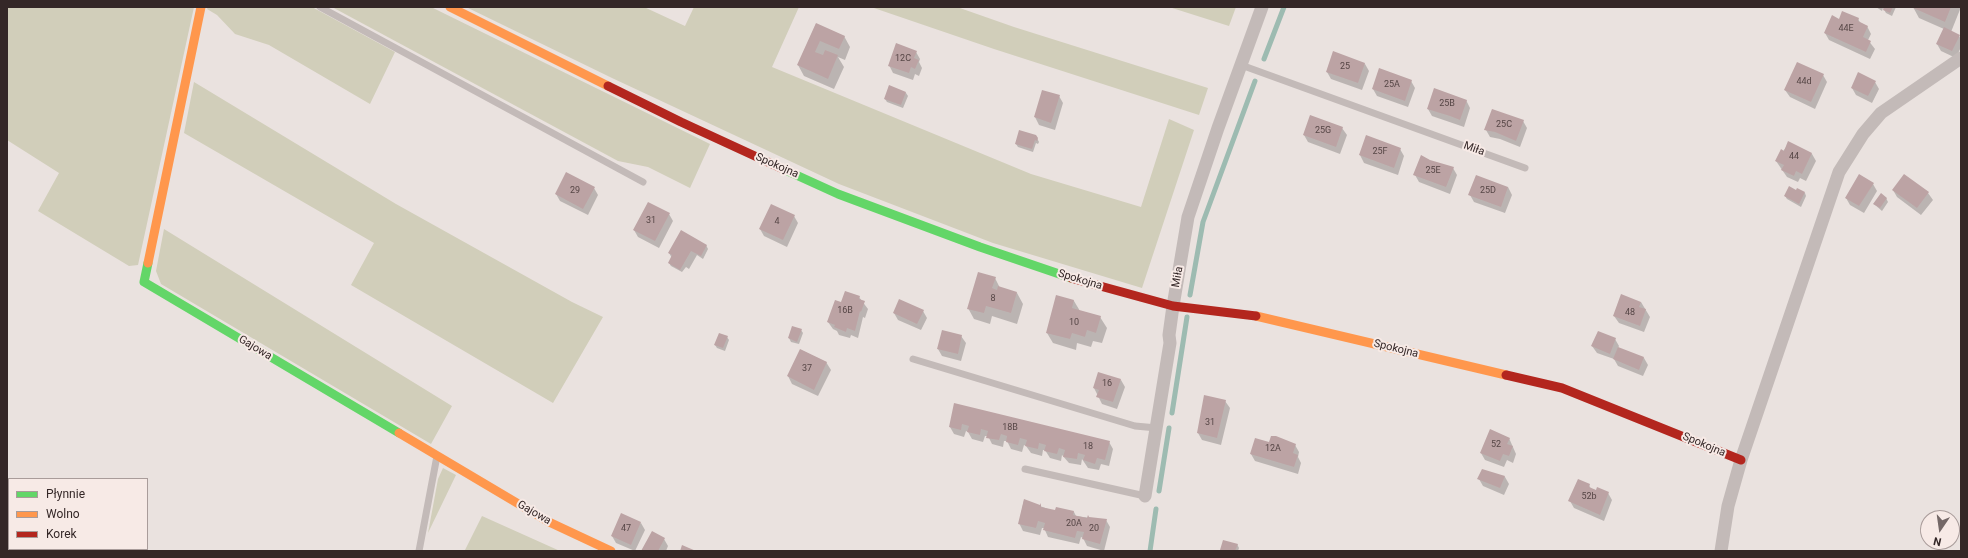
<!DOCTYPE html>
<html>
<head>
<meta charset="utf-8">
<style>
  body { margin:0 }
  #map { position:relative; width:1968px; height:558px; overflow:hidden; background:#eae2df; font-family:Roboto,sans-serif }
  canvas { display:block }
  .frame { position:absolute; inset:0; border:8px solid #342727; pointer-events:none }
  .legend { position:absolute; left:8px; top:478px; width:140px; height:72px; box-sizing:border-box; background:#f7eae6; border:1px solid #a99c9a; margin:0; padding:5px 7px; list-style:none; font-size:12px; color:#342727 }
  .legend li { display:flex; align-items:center; gap:8px; height:20px }
  .legend b { width:20px; border:1px solid #a99c9a }
  .north { position:absolute; left:1920px; top:510px; width:40px; height:40px; box-sizing:border-box; background:#f7eae6; border:1px solid #a99c9a; border-radius:50%; rotate:193deg; font-size:11px; font-weight:700; line-height:16px; text-align:center; color:#342727 }
  .north::after { content:''; display:block; margin:auto; width:14px; height:18px; background:#746867; clip-path:polygon(50% 0,100% 100%,50% 72%,0 100%) }
</style>
</head>
<body>
<div id="map">
<canvas width="1968" height="558"></canvas>
<div class="frame"></div>
<ul class="legend">
<li><b style="height:5px;background:#63d668"></b>Płynnie</li>
<li><b style="height:5px;background:#ff974d"></b>Wolno</li>
<li><b style="height:5px;background:#b3261e"></b>Korek</li>
</ul>
<div class="north">N</div>
</div>
<script>
const g = document.querySelector('canvas').getContext('2d');
g.lineJoin = 'round';
function fill(path, color) { g.fillStyle = color; g.fill(path, 'evenodd'); }
const shape = rows => new Path2D(rows.map(r => 'M' + r).join(''));
function stroke(path, color, width, dash) { g.strokeStyle = color; g.lineWidth = width; g.lineCap = dash ? 'butt' : 'round'; g.setLineDash(dash || []); g.stroke(path); }
function write(font, color, halo, rows, align = 'center') {
  g.font = font + ' Roboto,sans-serif'; g.lineWidth = 4; g.setLineDash([]); g.textBaseline = 'middle'; g.strokeStyle = halo; g.fillStyle = color; for (const [text, x, y, turn = 0] of rows) {
    g.save(); g.translate(x, y); g.rotate((+turn || 0) * Math.PI / 180); g.textAlign = isNaN(turn) ? turn : align; if (halo) g.strokeText(text, 0, 0); g.fillText(text, 0, 0); g.restore();
  }
}
const green = shape([
  [7,7,194,7,138,265,129,266,38,211,59,173,7,140],
  [208,7,312,7,395,52,370,104,269,45,235,34,217,15,207,9],
  [332,7,431,7,710,144,690,188,648,167,618,161],
  [466,7,644,7,685,26,694,7,799,7,772,67,1031,174,1141,207,1169,119,1194,130,1142,288,993,243,839,184,612,78],
  [871,7,957,7,1014,27,1208,88,1199,115,994,49],
  [1169,7,1236,7,1229,26],
  [194,82,396,204,572,302,603,317,553,403,351,285,374,243,184,133],
  [164,229,452,406,431,444,161,284,156,271],
  [443,468,456,475,428,533,438,479],
  [482,516,560,551,467,551,465,550]
]);
const shadow = shape([
  [1876,7,1896,7,1892,16,1886,13,1883,8,1882,11],
  [1913,7,1961,7,1951,32,1959,36,1961,39,1961,47,1956,58,1941,51,1937,44,1944,29,1919,18],
  [1858,19,1861,24,1867,26,1871,34,1868,40,1875,49,1870,59,1829,40,1825,33],
  [816,24,844,36,850,47,845,60,838,57,844,67,834,89,804,76,798,65],
  [916,52,920,59,919,62,922,68,919,76,915,74,913,80,893,73,889,65],
  [1365,64,1369,71,1362,90,1331,79,1327,72],
  [1823,75,1827,82,1815,109,1790,97,1785,90],
  [1411,81,1415,88,1408,107,1377,96,1373,89],
  [1875,82,1879,89,1872,103,1856,95,1852,88],
  [889,86,906,93,908,96,903,108,887,102,885,99],
  [1059,96,1063,103,1055,130,1039,125,1035,117],
  [1466,100,1470,108,1464,127,1432,116,1428,109],
  [1523,121,1527,128,1520,147,1500,139,1490,137,1486,130],
  [1342,128,1347,135,1340,154,1308,142,1304,135],
  [1036,136,1039,142,1038,144,1036,143,1033,152,1018,147,1016,144],
  [1367,136,1400,149,1404,156,1398,175,1364,163,1360,155],
  [1789,143,1812,154,1816,161,1806,181,1800,178,1798,182,1787,177,1776,161],
  [1430,161,1453,168,1457,175,1450,194,1419,182,1415,175],
  [1904,175,1928,193,1933,200,1921,215,1897,197,1893,190],
  [1873,184,1877,191,1864,213,1850,205,1846,198],
  [1508,187,1512,195,1505,213,1474,202,1470,195],
  [594,188,598,195,588,215,560,201,556,194],
  [1796,191,1805,193,1806,196,1801,207,1787,199,1785,196],
  [1886,198,1888,202,1882,211,1874,204],
  [669,214,673,221,659,248,638,237,634,230],
  [794,216,798,223,787,247,764,236,760,229],
  [706,245,708,249,703,259,697,255,689,269,686,267,682,272,671,266,669,263,672,258,669,253],
  [995,278,1000,288,1017,293,1023,304,1017,324,992,316,990,324,974,319,968,308],
  [1057,296,1074,301,1080,311,1100,317,1107,328,1102,343,1093,341,1091,347,1077,343,1076,350,1053,343,1047,333],
  [859,297,868,309,865,318,863,317,858,338,851,335,850,338,839,335,837,331,833,329,828,322],
  [1641,302,1650,317,1644,332,1619,323,1614,316],
  [923,311,927,318,921,330,898,320,894,313],
  [801,330,803,333,799,344,791,342,789,338],
  [961,336,966,343,961,361,942,356,938,349],
  [727,337,729,340,725,351,717,348,715,345],
  [1615,339,1619,346,1618,348,1644,358,1648,365,1643,376,1618,366,1614,359,1597,353,1592,346],
  [801,350,826,362,831,370,818,396,792,384,788,376],
  [1121,380,1125,387,1117,409,1102,404,1094,388],
  [1225,401,1230,408,1221,445,1202,440,1198,433],
  [955,404,1109,442,1113,449,1109,466,1101,464,1099,470,1088,468,1082,459,1081,465,1069,463,1062,455,1061,461,1050,458,1045,450,1043,450,1042,456,1031,453,1026,446,1024,445,1022,452,1011,449,1007,441,1004,441,1003,447,992,444,988,436,985,436,983,442,972,439,968,432,966,431,964,437,954,434,950,427],
  [1509,438,1516,454,1513,463,1507,460,1504,467,1485,460,1481,453],
  [1270,444,1295,445,1299,452,1298,457,1301,463,1298,474,1255,461,1251,454],
  [1483,470,1505,477,1509,484,1504,495,1483,486,1479,479],
  [1589,485,1591,489,1608,493,1612,500,1604,521,1574,508,1570,501],
  [1024,500,1056,512,1057,508,1074,512,1076,516,1106,520,1110,527,1104,551,1087,546,1083,538,1081,537,1079,544,1048,537,1044,528,1042,528,1040,535,1023,531,1019,523],
  [641,523,645,530,635,551,616,543,612,536],
  [664,539,668,546,666,551,642,551],
  [1237,544,1239,548,1238,551,1221,550]
]);
const stream = shape([
  [1264,59,1284,7],
  [1190,295,1203,222,1255,81],
  [1172,413,1187,317],
  [1159,491,1169,428],
  [1150,551,1156,509]
]);
const building = shape([
  [1884,7,1893,7,1890,13,1883,10],
  [1911,7,1951,7,1945,22],
  [1842,11,1859,18,1858,21,1868,26,1863,37,1871,41,1866,52,1824,33,1832,15,1839,19],
  [816,23,845,36,839,49,820,41,815,52,823,55,825,50,838,55,828,79,797,65],
  [1944,27,1960,35,1952,51,1936,44],
  [896,43,917,51,914,58,919,60,915,69,911,67,909,73,888,66],
  [1333,51,1365,63,1358,83,1326,72],
  [1797,62,1824,74,1811,102,1784,90],
  [1379,68,1412,80,1405,101,1372,89],
  [1858,72,1876,81,1868,96,1851,88],
  [889,85,906,92,901,105,884,99],
  [1434,88,1467,100,1460,120,1450,116,1427,109],
  [1042,90,1060,95,1051,123,1034,117],
  [1492,109,1524,120,1516,141,1495,132,1484,130],
  [1310,115,1343,127,1336,147,1303,135],
  [1019,130,1036,135,1038,138,1037,141,1035,140,1032,149,1015,144],
  [1366,135,1401,148,1394,168,1359,155],
  [1788,141,1812,153,1802,174,1796,171,1794,176,1781,170,1784,165,1775,161,1781,149,1784,151],
  [1421,155,1430,160,1454,167,1446,187,1413,175],
  [566,172,595,187,583,209,555,194],
  [1859,174,1874,183,1859,206,1845,198],
  [1904,174,1929,192,1917,208,1892,190],
  [1476,175,1508,187,1501,207,1468,195],
  [1789,186,1796,190,1797,188,1805,192,1799,204,1784,196],
  [1881,193,1887,198,1880,208,1873,204],
  [648,202,670,213,655,241,633,230],
  [771,204,795,215,783,240,759,229],
  [681,230,707,245,701,256,691,251,680,270,668,263,672,255,668,253],
  [978,272,996,277,992,288,997,290,998,286,1017,292,1011,313,986,306,984,313,967,309],
  [845,291,860,296,859,299,865,301,861,312,860,311,855,331,847,328,846,332,834,327,835,325,827,322,835,300,841,302],
  [1621,294,1641,302,1639,307,1646,309,1640,326,1613,316],
  [1056,295,1074,300,1072,308,1101,316,1096,333,1087,330,1085,337,1072,333,1070,339,1046,333],
  [899,299,924,310,917,324,893,313],
  [792,326,802,329,797,342,788,338],
  [942,330,962,335,958,354,937,349],
  [1598,331,1616,338,1610,354,1591,346],
  [719,333,728,336,723,348,714,345],
  [1618,347,1644,357,1639,370,1613,359],
  [800,349,827,362,814,390,787,376],
  [1098,372,1121,379,1113,402,1096,397,1099,390,1093,388],
  [1204,395,1226,400,1217,438,1197,433],
  [954,403,1110,441,1105,460,1097,458,1095,464,1083,460,1085,455,1078,453,1077,459,1063,457,1065,450,1059,448,1057,454,1044,451,1046,445,1039,443,1038,449,1025,446,1027,440,1020,438,1018,445,1006,442,1007,436,1001,434,999,440,986,438,988,431,981,429,980,435,967,432,969,426,962,424,961,430,949,427],
  [1490,429,1510,438,1507,444,1513,446,1509,456,1503,454,1500,461,1480,453],
  [1271,436,1276,436,1296,444,1293,453,1298,455,1294,467,1250,454,1255,438,1269,442],
  [1482,469,1505,476,1500,488,1477,479],
  [1578,479,1590,484,1589,487,1596,490,1597,487,1609,492,1600,515,1568,501],
  [1024,499,1040,505,1041,503,1041,507,1055,510,1056,507,1074,511,1073,515,1087,518,1088,515,1089,517,1107,519,1100,544,1082,539,1084,532,1077,531,1075,538,1043,530,1045,523,1038,521,1036,528,1018,524],
  [621,513,641,522,631,545,611,536],
  [652,531,665,538,658,551,641,551],
  [1223,540,1238,544,1235,551,1220,550],
  [682,545,696,551,680,551]
]);
const lane = shape([
  [320,7,643,182],
  [1241,65,1525,168],
  [913,359,1135,426,1157,428],
  [1025,469,1145,496],
  [419,551,437,456]
]);
const street = shape([
  [1145,496,1170,343,1169,335,1173,306,1188,217,1218,128,1262,7],
  [1721,551,1728,506,1741,460,1839,172,1863,134,1881,113,1961,58]
]);
const fast = shape([
  [783,169,838,194,980,247,1071,278],
  [148,263,144,282,399,433]
]);
const slow = shape([
  [450,7,608,86],
  [148,263,201,7],
  [1256,316,1506,375],
  [399,433,549,522,611,551]
]);
const jam = shape([
  [608,86,681,122,783,169],
  [1071,278,1173,306,1256,316],
  [1506,375,1562,388,1741,460]
]);
const numberNames = [
  ["44E",1846,29],
  ["12C",903,59],
  ["25",1345,67],
  ["44d",1804,82],
  ["25A",1392,85],
  ["25B",1447,104],
  ["25C",1504,125],
  ["25G",1323,131],
  ["25F",1380,152],
  ["44",1794,157],
  ["25E",1433,171],
  ["29",575,191],
  ["25D",1488,191],
  ["31",651,221],
  ["4",777,222],
  ["8",993,299],
  ["16B",845,311],
  ["48",1630,313],
  ["10",1074,323],
  ["37",807,369],
  ["16",1107,384],
  ["31",1210,423],
  ["18B",1010,428],
  ["52",1496,445],
  ["18",1088,447],
  ["12A",1273,449],
  ["52b",1589,497],
  ["20A",1074,524],
  ["47",626,529],
  ["20",1094,529]
];
const streetNames = [
  ["Miła",1474,149,20],
  ["Spokojna",777,166,24],
  ["Miła",1178,277,-80],
  ["Spokojna",1080,280,17],
  ["Gajowa",255,348,31],
  ["Spokojna",1396,349,14],
  ["Spokojna",1704,445,23],
  ["Gajowa",534,513,30]
];
fill(green, '#d1ceba');
fill(shadow, '#0003');
stroke(stream, '#9dbbb1', 5);
fill(building, '#bca3a4');
stroke(lane, '#c3bab8', 7);
stroke(street, '#c3bab8', 13);
stroke(fast, '#63d668', 9);
stroke(slow, '#ff974d', 9);
stroke(jam, '#b3261e', 9);
write('9px', '#564646', null, numberNames);
write('11px', '#342727', '#f7eae6', streetNames);
</script>
</body>
</html>
